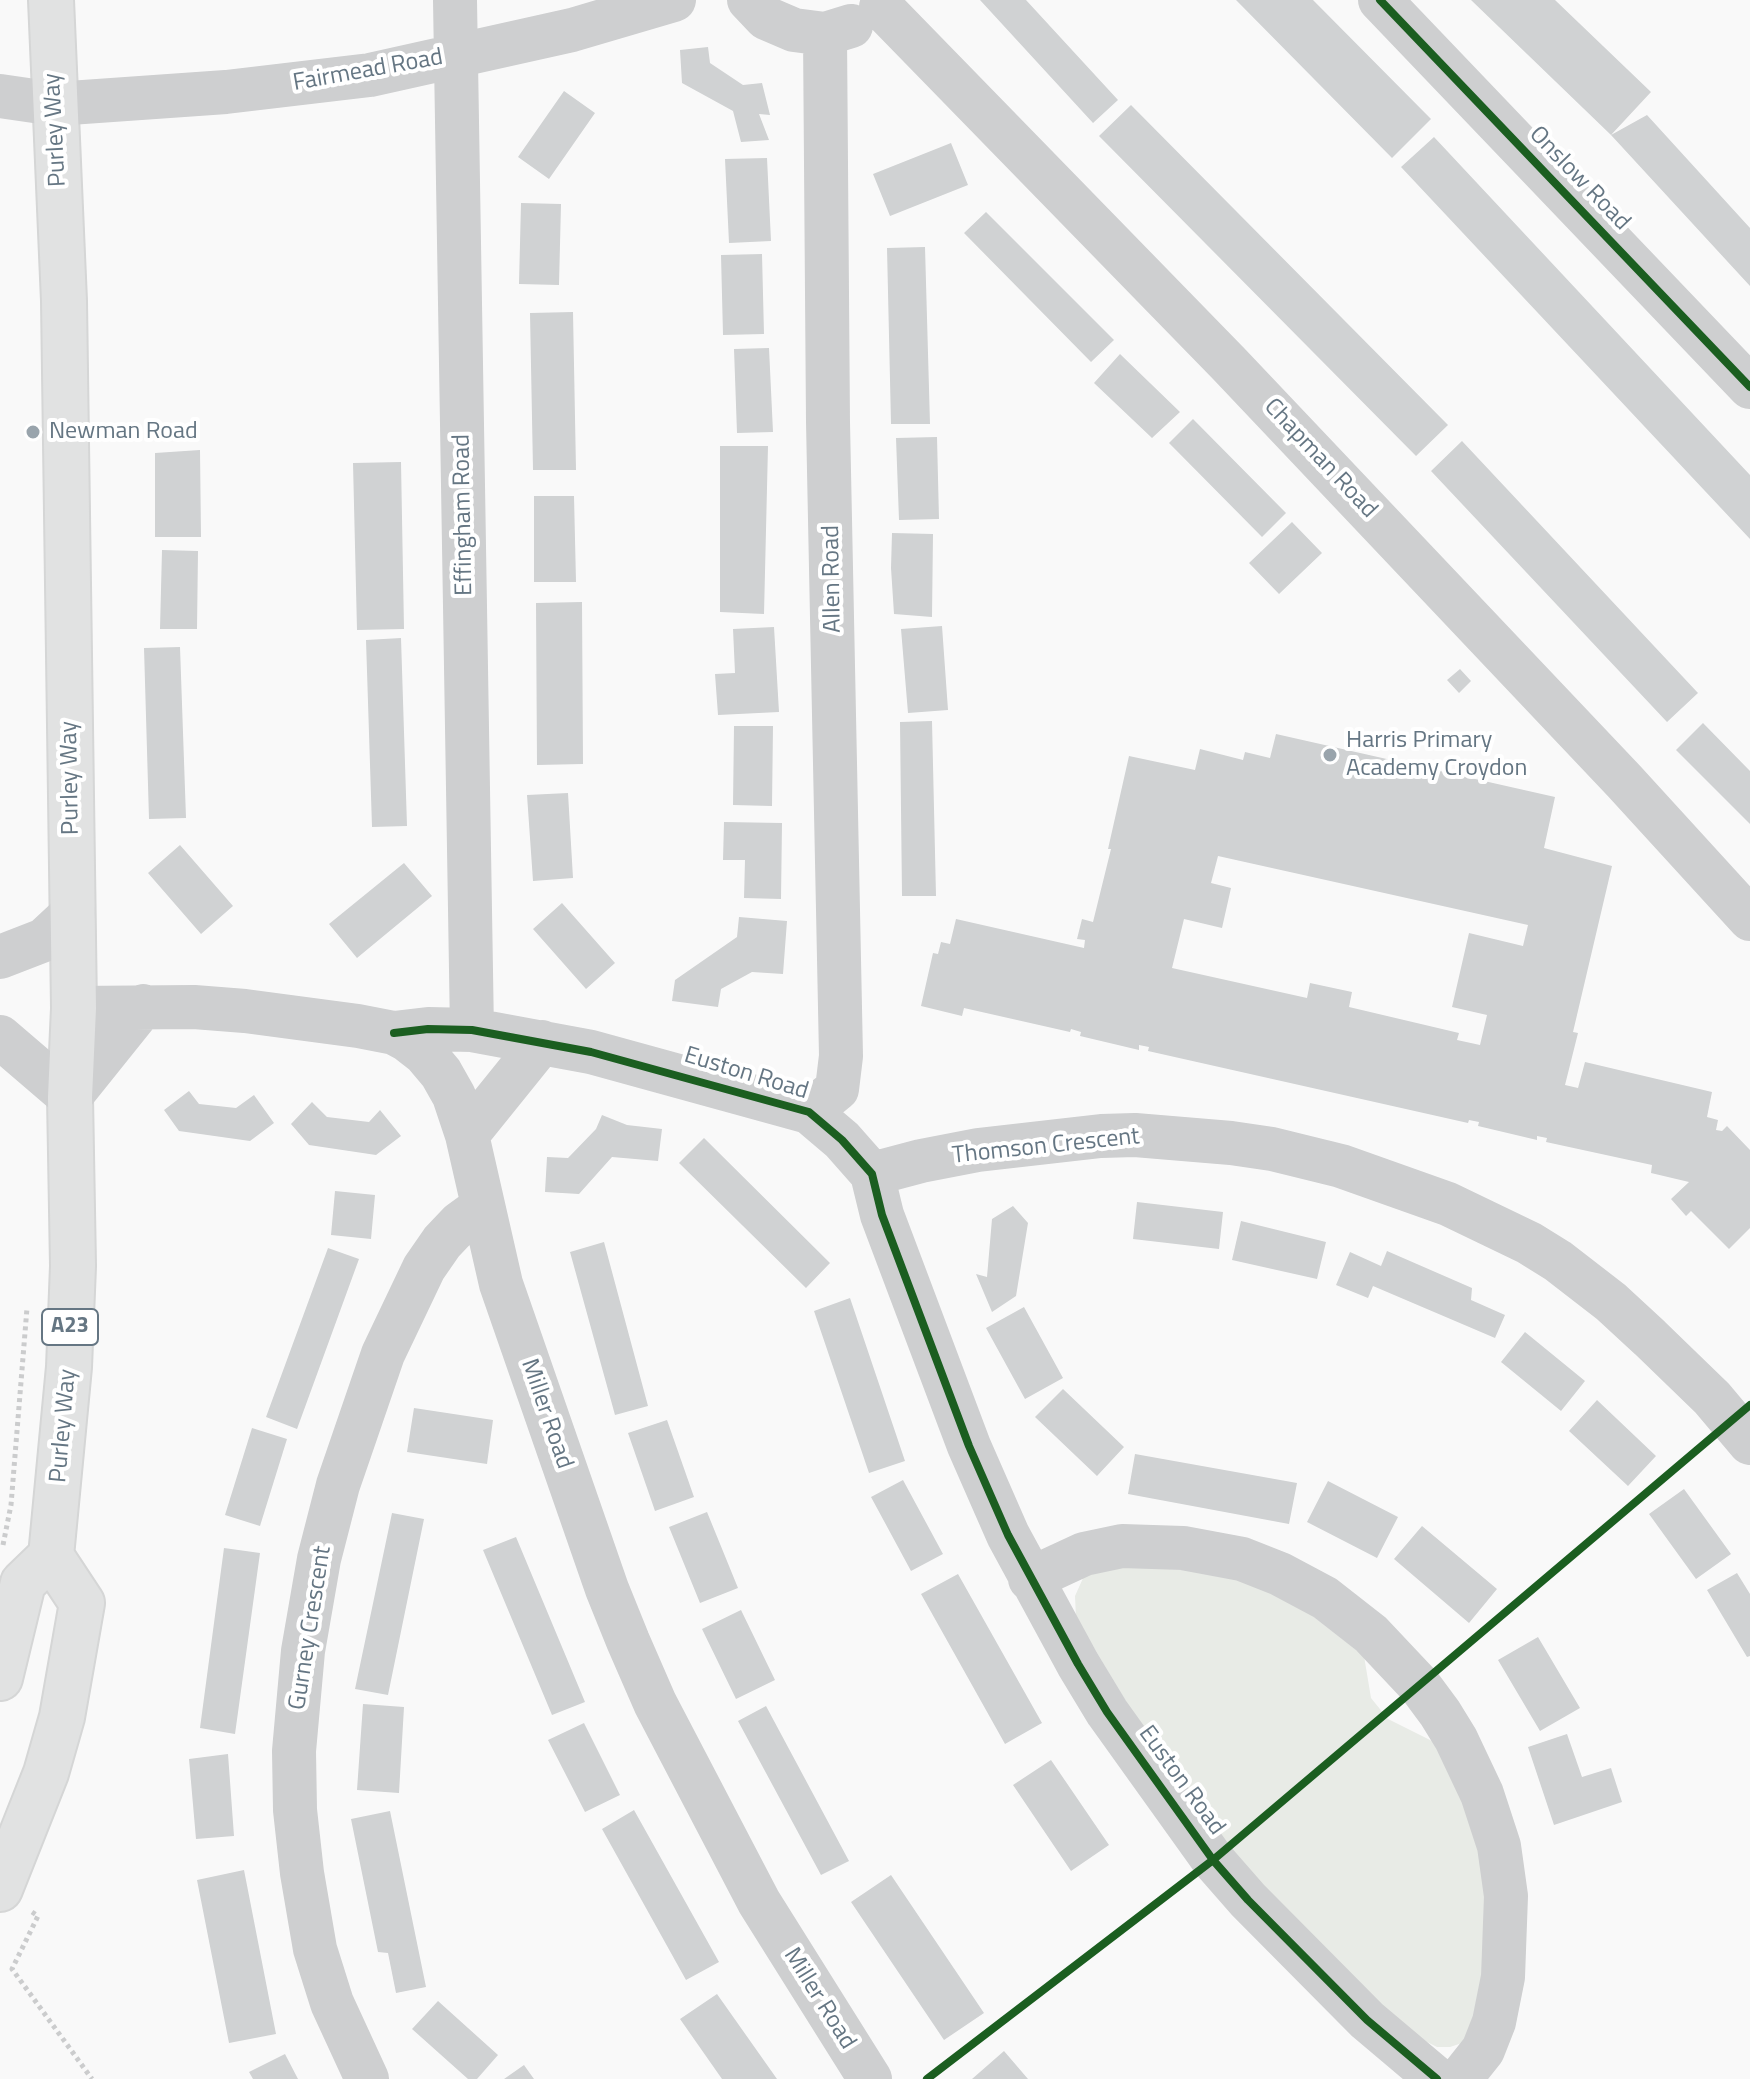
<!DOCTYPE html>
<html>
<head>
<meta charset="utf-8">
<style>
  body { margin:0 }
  canvas { display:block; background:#f9f9f9 }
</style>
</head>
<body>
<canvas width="1750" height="2079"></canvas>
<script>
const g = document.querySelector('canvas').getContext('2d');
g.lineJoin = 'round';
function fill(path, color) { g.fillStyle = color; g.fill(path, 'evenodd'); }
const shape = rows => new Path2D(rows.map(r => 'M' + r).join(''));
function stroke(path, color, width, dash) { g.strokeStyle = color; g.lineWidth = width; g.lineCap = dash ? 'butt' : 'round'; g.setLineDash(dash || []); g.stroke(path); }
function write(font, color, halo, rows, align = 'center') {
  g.font = font + ' "Titillium Web",sans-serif'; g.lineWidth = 8; g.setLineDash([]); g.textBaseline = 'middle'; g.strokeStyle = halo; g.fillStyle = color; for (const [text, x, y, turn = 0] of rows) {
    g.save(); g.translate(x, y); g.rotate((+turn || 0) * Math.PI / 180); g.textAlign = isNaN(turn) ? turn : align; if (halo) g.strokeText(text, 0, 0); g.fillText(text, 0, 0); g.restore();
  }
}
const green = shape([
  [1111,1565,1227,1573,1287,1596,1364,1656,1371,1698,1388,1719,1438,1744,1483,1838,1490,1970,1465,2042,1450,2047,1437,2047,1419,2038,1330,1958,1217,1834,1155,1750,1076,1618,1075,1596,1084,1576]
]);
const building = shape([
  [980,0,1026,0,1118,100,1093,123],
  [1236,0,1313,0,1431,119,1392,158],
  [1471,0,1555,0,1651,92,1611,135],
  [708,47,710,63,743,85,762,83,770,115,759,114,769,140,741,142,733,111,682,83,680,50],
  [564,91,595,113,549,179,518,157],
  [1131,105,1448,425,1416,456,1099,136],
  [1647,115,1750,228,1750,286,1611,135],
  [1434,137,1750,475,1750,539,1401,167],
  [951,143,968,185,890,216,873,174],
  [767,158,771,241,729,243,725,159],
  [521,203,561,204,559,285,519,284],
  [986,212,1114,340,1091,362,964,233],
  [925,247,930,424,891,424,887,248],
  [762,254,764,334,723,335,721,255],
  [573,312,576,470,533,470,530,313],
  [769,348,773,432,737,433,734,349],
  [1120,354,1180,412,1152,438,1094,383],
  [1193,419,1286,513,1262,537,1169,443],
  [937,437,939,519,899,520,896,438],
  [1462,441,1698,693,1667,722,1431,471],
  [720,446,768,446,764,614,720,612],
  [200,450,201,537,155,537,155,453],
  [401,462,404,629,357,630,353,463],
  [534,496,574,496,576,582,534,582],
  [1292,522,1322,553,1279,594,1249,563],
  [892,533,933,534,932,617,894,614,891,568],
  [162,550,198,551,197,629,160,629],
  [582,602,583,764,537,765,536,603],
  [942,626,948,710,908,713,901,629],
  [774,627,779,712,718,715,715,674,735,673,733,629],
  [401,638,407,826,372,827,366,640],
  [180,647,186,818,149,819,144,648],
  [1460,669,1471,681,1459,693,1447,680],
  [932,721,936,896,902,896,900,722],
  [1703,723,1750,771,1750,824,1676,750],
  [734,726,773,726,772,806,733,805],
  [1276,734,1555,797,1544,848,1612,866,1573,1032,1578,1033,1565,1085,1578,1088,1585,1062,1712,1092,1707,1117,1718,1120,1716,1130,1722,1131,1727,1126,1750,1150,1750,1228,1729,1249,1691,1211,1686,1216,1671,1199,1689,1182,1651,1173,1652,1165,1546,1142,1547,1138,1537,1136,1537,1140,1478,1126,1479,1122,1469,1120,1468,1123,1148,1051,1149,1047,1139,1045,1139,1050,1080,1036,1081,1032,1071,1029,1070,1032,964,1008,962,1016,921,1006,933,953,938,954,941,942,950,944,956,919,1084,948,1085,940,1077,939,1082,919,1093,922,1111,849,1108,849,1129,756,1195,770,1200,749,1243,760,1245,752,1270,758],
  [1218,856,1528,925,1523,946,1469,933,1452,1007,1487,1015,1480,1045,1457,1040,1459,1033,1349,1007,1352,992,1310,983,1307,998,1172,968,1184,919,1222,928,1231,888,1211,883],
  [568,793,573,878,533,881,527,795],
  [724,822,782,823,781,899,744,898,745,860,723,860],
  [180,845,233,906,201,934,148,873],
  [404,863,432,896,357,958,329,924],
  [562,903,615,963,586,989,533,929],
  [739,917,787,921,783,974,752,972,721,989,718,1007,672,1001,675,980,737,937],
  [189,1091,199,1104,236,1108,254,1095,274,1123,250,1141,179,1131,164,1110],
  [312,1102,327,1117,369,1122,380,1110,401,1136,376,1155,309,1145,291,1124],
  [602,1115,627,1125,662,1129,658,1161,612,1157,579,1194,545,1192,547,1157,568,1158,596,1129],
  [704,1138,830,1263,806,1288,679,1163],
  [335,1191,375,1195,371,1239,331,1235],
  [1137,1202,1223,1212,1219,1249,1133,1239],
  [1013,1206,1028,1223,1016,1296,992,1312,976,1274,987,1277,992,1219],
  [1241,1221,1326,1242,1317,1279,1232,1260],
  [604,1242,648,1406,615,1415,570,1252],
  [328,1248,359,1259,297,1429,266,1417],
  [1387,1251,1472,1288,1471,1300,1505,1315,1495,1338,1373,1286,1368,1298,1336,1285,1350,1252,1381,1266],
  [850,1298,905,1461,869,1473,814,1311],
  [1024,1307,1063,1378,1025,1399,986,1328],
  [1525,1332,1585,1381,1561,1411,1501,1362],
  [1063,1389,1124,1447,1097,1476,1035,1417],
  [1597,1400,1656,1456,1628,1486,1569,1431],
  [414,1408,493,1420,487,1464,407,1452],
  [667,1420,694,1497,655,1511,628,1433],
  [252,1428,287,1439,260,1526,225,1515],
  [1135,1454,1297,1483,1289,1524,1128,1494],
  [903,1480,943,1554,911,1571,871,1497],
  [1328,1481,1398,1517,1377,1558,1307,1522],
  [1684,1489,1731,1554,1696,1579,1649,1514],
  [707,1512,738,1588,700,1603,669,1527],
  [392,1513,424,1519,388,1695,355,1689],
  [1422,1526,1497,1589,1469,1623,1394,1559],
  [516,1537,585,1702,552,1715,483,1550],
  [224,1548,260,1553,235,1734,200,1728],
  [1737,1573,1750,1594,1750,1656,1747,1657,1707,1590],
  [958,1574,1042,1723,1005,1744,921,1594],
  [741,1610,775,1680,736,1699,702,1629],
  [1538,1637,1580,1708,1540,1731,1498,1660],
  [363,1704,404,1707,399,1793,357,1790],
  [766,1706,849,1861,821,1875,738,1721],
  [584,1723,620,1795,585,1812,548,1740],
  [1567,1734,1582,1777,1611,1768,1622,1802,1554,1825,1528,1747],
  [228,1754,234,1836,196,1839,189,1759],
  [1051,1760,1109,1845,1071,1871,1013,1785],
  [634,1810,719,1962,686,1980,602,1829],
  [390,1811,426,1987,396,1993,388,1953,378,1952,351,1819],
  [244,1870,276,2034,229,2043,197,1880],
  [891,1875,984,2013,944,2040,851,1902],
  [717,1994,777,2079,722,2079,680,2019],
  [438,2001,498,2055,477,2079,468,2079,412,2029],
  [1004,2051,1028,2079,972,2079],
  [285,2054,298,2079,253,2079,249,2072],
  [524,2065,534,2079,504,2079]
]);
const path = shape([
  [3,1545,11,1505,27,1308],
  [1449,1661,1700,1447],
  [1244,1833,1390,1711],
  [32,1912,38,1916,12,1969,92,2079],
  [927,2079,1180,1885]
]);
const minor = shape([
  [455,0,472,1030],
  [749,0,766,18,794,30,825,34,851,26],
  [1380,0,1750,387],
  [881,7,1229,364,1624,781,1750,919],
  [0,96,55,104,226,92,370,75,572,30,674,0],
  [0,957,44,940,73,913],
  [74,1008,194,1007,245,1011,358,1026,394,1033,407,1040,425,1054,441,1073,454,1096,467,1135,501,1284,607,1589,628,1641,655,1703,759,1902,870,2079],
  [394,1033,428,1029,472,1030,591,1052,809,1112,842,1140,872,1174,882,1215,969,1446,1008,1535,1078,1664,1107,1712,1213,1860,1248,1900,1367,2020,1437,2079],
  [0,1037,70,1097,143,1006],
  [809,1112,837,1089,841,1056,828,422,825,34],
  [467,1135,542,1042],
  [872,1174,921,1161,978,1150,1101,1136,1135,1135,1231,1143,1272,1149,1341,1166,1448,1204,1529,1243,1558,1261,1611,1302,1650,1338,1712,1398,1750,1443],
  [1030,1579,1084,1554,1122,1546,1183,1548,1242,1559,1280,1574,1325,1598,1371,1634,1420,1686,1440,1713,1456,1739,1482,1794,1499,1846,1506,1896,1503,1977,1494,2022,1483,2050,1460,2079],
  [367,2079,332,2003,315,1949,302,1873,295,1810,294,1751,303,1651,319,1559,338,1485,383,1354,424,1268,442,1242,460,1223,482,1207]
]);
const highway = shape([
  [0,1678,23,1583,51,1556],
  [0,1889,46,1773,62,1717,82,1603,51,1556,69,1367,73,1266,70,1097,74,1008,64,301,51,0]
]);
const cycleway = shape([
  [1380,0,1750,387],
  [394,1033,428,1029,472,1030,591,1052,809,1112,842,1140,872,1174,882,1215,969,1446,1008,1535,1078,1664,1107,1712,1213,1860,1248,1900,1367,2020,1437,2079],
  [927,2079,1213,1860,1750,1405]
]);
const markers = [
  [33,432,8,"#99a4ac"],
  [1330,755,8,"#99a4ac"]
];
const shields = [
  [70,1327,56]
];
const shieldNames = [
  ["A23",70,1327]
];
const streetNames = [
  ["Fairmead Road",368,71,-10],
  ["Purley Way",56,130,-93],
  ["Onslow Road",1579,179,46],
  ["Chapman Road",1320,459,47],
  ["Effingham Road",464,515,-91],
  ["Allen Road",833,579,-91],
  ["Purley Way",71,778,-91],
  ["Euston Road",746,1074,17],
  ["Thomson Crescent",1046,1147,-6],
  ["Miller Road",546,1414,71],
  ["Purley Way",64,1426,-85],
  ["Gurney Crescent",311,1628,-81],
  ["Euston Road",1181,1781,54],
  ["Miller Road",819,1999,58]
];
const poiNames = [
  ["Newman Road",49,432],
  ["Harris Primary",1346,741],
  ["Academy Croydon",1346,769]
];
fill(green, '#e8ebe6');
fill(building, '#d0d2d3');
stroke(highway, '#d5d6d6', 48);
stroke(path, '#cbcccd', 5, [4, 4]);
stroke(minor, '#cecfd0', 44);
stroke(highway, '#e1e2e2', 44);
stroke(cycleway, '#1b5e20', 8);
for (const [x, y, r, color] of markers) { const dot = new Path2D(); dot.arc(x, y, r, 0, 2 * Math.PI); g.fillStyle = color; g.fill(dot); stroke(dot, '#fff', 3); }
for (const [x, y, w] of shields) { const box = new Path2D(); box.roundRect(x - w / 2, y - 18, w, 36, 6); g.fillStyle = '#fff'; g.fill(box); stroke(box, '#657683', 2); }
write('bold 22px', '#657683', null, shieldNames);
write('24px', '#657683', '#fff', streetNames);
write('24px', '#657683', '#fff', poiNames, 'left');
</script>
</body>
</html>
